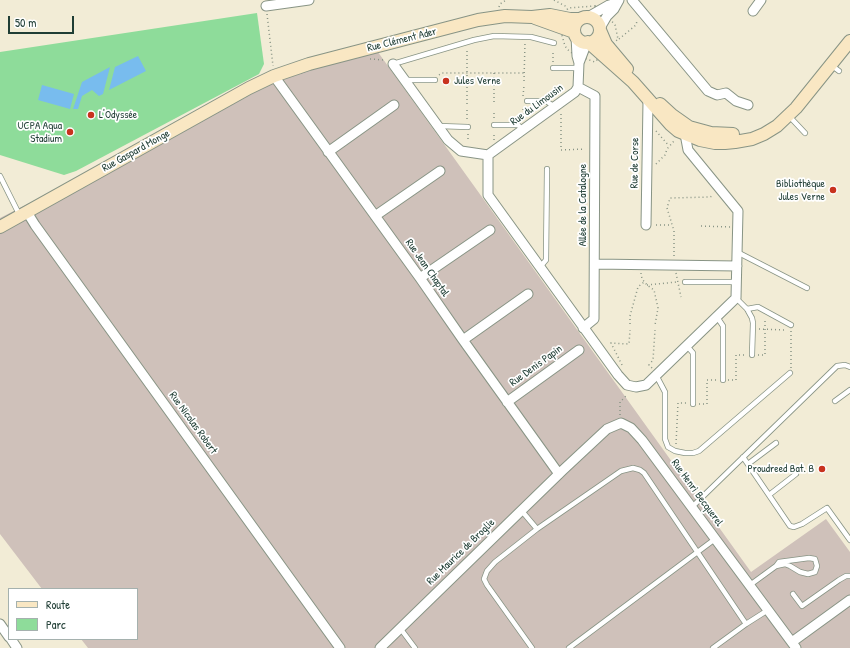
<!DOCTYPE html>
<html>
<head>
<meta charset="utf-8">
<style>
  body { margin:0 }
  #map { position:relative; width:850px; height:648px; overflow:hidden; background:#f2ecd6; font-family:"Patrick Hand",sans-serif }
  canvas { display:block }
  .legend { position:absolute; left:8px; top:588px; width:130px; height:52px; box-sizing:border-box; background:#fff; border:1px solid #a5b1ae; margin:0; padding:5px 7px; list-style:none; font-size:12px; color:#1f3d34 }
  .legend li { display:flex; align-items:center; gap:8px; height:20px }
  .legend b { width:20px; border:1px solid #a5b1ae }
  .scale { position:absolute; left:8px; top:16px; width:66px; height:18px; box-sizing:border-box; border:2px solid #1f3d34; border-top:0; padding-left:5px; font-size:12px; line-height:14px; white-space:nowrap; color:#1f3d34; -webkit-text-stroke:3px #fff; paint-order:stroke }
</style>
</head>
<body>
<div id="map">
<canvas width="850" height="648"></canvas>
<ul class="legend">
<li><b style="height:5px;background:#f9e7c3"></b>Route</li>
<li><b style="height:11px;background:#8edc9a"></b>Parc</li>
</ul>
<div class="scale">50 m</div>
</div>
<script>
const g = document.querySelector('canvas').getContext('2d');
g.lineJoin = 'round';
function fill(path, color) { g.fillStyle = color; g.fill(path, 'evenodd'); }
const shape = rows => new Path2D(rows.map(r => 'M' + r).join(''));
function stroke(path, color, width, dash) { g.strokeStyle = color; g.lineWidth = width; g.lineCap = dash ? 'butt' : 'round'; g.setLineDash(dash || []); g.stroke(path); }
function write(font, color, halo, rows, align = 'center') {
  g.font = font + ' "Patrick Hand",sans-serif'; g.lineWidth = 3.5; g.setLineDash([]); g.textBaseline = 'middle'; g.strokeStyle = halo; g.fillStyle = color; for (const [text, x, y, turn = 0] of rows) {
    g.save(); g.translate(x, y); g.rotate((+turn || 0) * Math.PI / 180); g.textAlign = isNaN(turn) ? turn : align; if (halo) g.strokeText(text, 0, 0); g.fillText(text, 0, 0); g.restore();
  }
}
const industrial = shape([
  [370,41,751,572,826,519,850,552,850,648,88,648,81,639,137,639,137,589,42,589,0,534,0,218,94,170,268,73]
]);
const green = shape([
  [257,13,264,64,259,74,76,171,64,175,0,155,0,52]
]);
const water = shape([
  [138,56,146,71,109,90,115,67],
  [110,67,103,94,99,96,92,90,82,96,78,109,73,109,82,82],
  [42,85,74,94,70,109,38,100]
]);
const path = shape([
  [554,0,567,7],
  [595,6,599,7,615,25,618,39,595,62,575,55,569,51,565,46,561,32,564,15,568,8,595,6],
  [499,7,500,4,506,0],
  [267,14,273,66],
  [619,39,636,25,637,21],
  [370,59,384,60],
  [553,62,553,50],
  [494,73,494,105],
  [439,75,442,73,524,73],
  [524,81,525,42],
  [523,96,524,86],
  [467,104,467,48],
  [467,110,467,120],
  [561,114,561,150,585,149],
  [494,118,494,110],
  [523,118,523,106],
  [656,131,669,146],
  [468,134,468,142],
  [494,140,494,132],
  [656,164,665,155,667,149,674,141],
  [656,225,672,225],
  [701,226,730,227],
  [674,256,674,231,667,208,670,198,710,197,714,195],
  [641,273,642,279,647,285,654,290,658,308,655,325],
  [676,273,681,297],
  [647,285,677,282],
  [630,324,630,316,638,287,644,282],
  [759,329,785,330],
  [791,331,791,368],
  [758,355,765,355,765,319],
  [622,365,611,343,629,344,630,330],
  [652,368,649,365,653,360,655,330],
  [728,380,736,380,736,355,746,355],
  [699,404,707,404,707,380,717,380],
  [620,415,620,402,627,395],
  [676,444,678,403,687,403]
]);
const lane = shape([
  [393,64,474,40,494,36,531,37,554,43],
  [831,65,839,71],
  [553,68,579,68],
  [405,80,435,80],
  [527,101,546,101,555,107],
  [789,116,805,133],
  [494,125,518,125,523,130],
  [439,126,468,127],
  [0,176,20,216],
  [737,252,807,288],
  [540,267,546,260,547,169],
  [685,282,736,282],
  [736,298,747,309,752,318,753,323,752,355],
  [747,309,758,307,791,325],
  [717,317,723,326,723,380],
  [687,346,693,353,693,404],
  [656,375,665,392,665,439,668,447,675,451,685,453,693,453,699,451,790,373],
  [835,401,850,390],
  [743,457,790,526,794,527,802,524,827,508,850,540],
  [748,464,776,443],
  [769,495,796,474],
  [692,507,837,366,845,365,850,367],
  [521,510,537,529,495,562,487,571,484,579,487,585,532,648],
  [537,529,621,471,633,468,640,470,644,473,746,624,768,610],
  [750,585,776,566,779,562,809,558,815,559,817,566,815,572,808,574,800,572,790,566,785,564,776,566],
  [793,594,802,606,839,580,846,576,850,576],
  [400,628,415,648],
  [569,648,715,539],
  [713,648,746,624]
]);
const street = shape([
  [632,0,708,91,717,95,726,93,736,101,748,105],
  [266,6,309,0],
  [753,11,761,0],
  [588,17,609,5,617,3],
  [600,28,607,16,614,9,619,0],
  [576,36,577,56,579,63],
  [393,64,448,140,461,151,488,155],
  [274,76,420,278,463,340,559,474],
  [578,87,595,96,594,319,583,328],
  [328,152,394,105],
  [488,155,488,195,618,375,627,385,636,387,646,385,736,298,738,211,688,150,685,134,688,129],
  [488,155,575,92,578,87,579,63,587,42],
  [27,212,35,225,340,648],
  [375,216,440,171],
  [646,225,648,101],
  [595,264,737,266],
  [420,278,490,230],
  [463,340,528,294],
  [507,402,579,350],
  [0,624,9,637],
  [11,639,17,648],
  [792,642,850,600],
  [380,648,563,470,607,429,621,423,631,428,642,440,796,648]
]);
const secondary = shape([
  '574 30a13 13 0 1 1 26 0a13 13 0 1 1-26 0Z',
  [535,18,574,32],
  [600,30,606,44,627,69],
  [588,42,633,82,671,125,678,131,700,140,715,143,725,143,735,142,752,139,764,134,777,126,796,108,850,41],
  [660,104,672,115,689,127,711,133,733,134],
  [0,227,249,88,274,76,309,64,478,20,505,16,532,17,550,15,570,19,580,19]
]);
const markers = [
  [446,81,4,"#c8321e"],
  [91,115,4,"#c8321e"],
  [70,132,4,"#c8321e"],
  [833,190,4,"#c8321e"],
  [822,469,4,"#c8321e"]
];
const streetNames = [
  ["Rue Clément Ader",402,40,-14],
  ["Rue du Limousin",537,105,-36],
  ["Rue Gaspard Monge",136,151,-29],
  ["Rue de Corse",635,163,-89],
  ["Allée de la Catalogne",583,205,-90],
  ["Rue Jean Chaptal",427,268,55],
  ["Rue Denis Papin",536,366,-36],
  ["Rue Nicolas Robert",193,423,54],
  ["Rue Henri Becquerel",697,493,54],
  ["Rue Maurice de Broglie",461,552,-44]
];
const poiNames = [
  ["Jules Verne",454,81,"left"],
  ["L'Odyssée",99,115,"left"],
  ["UCPA Aqua",62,126],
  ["Stadium",62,139],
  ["Bibliothèque",825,184],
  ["Jules Verne",825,197],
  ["Proudreed Bat. B",814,469]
];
fill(industrial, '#cfc1ba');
fill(green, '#8edc9a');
fill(water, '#78bcee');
stroke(lane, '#889485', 6);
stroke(street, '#889485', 11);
stroke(secondary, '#889485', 14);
stroke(path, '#889485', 1.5, [1, 3]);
stroke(lane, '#fff', 4.5);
stroke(street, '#fff', 9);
stroke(secondary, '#f9e7c3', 12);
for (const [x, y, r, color] of markers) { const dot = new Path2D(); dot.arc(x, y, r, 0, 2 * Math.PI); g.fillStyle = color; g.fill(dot); stroke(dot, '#fff', 1.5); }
write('11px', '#1f3d34', '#fff', streetNames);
write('11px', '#1f3d34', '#fff', poiNames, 'right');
</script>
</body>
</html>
